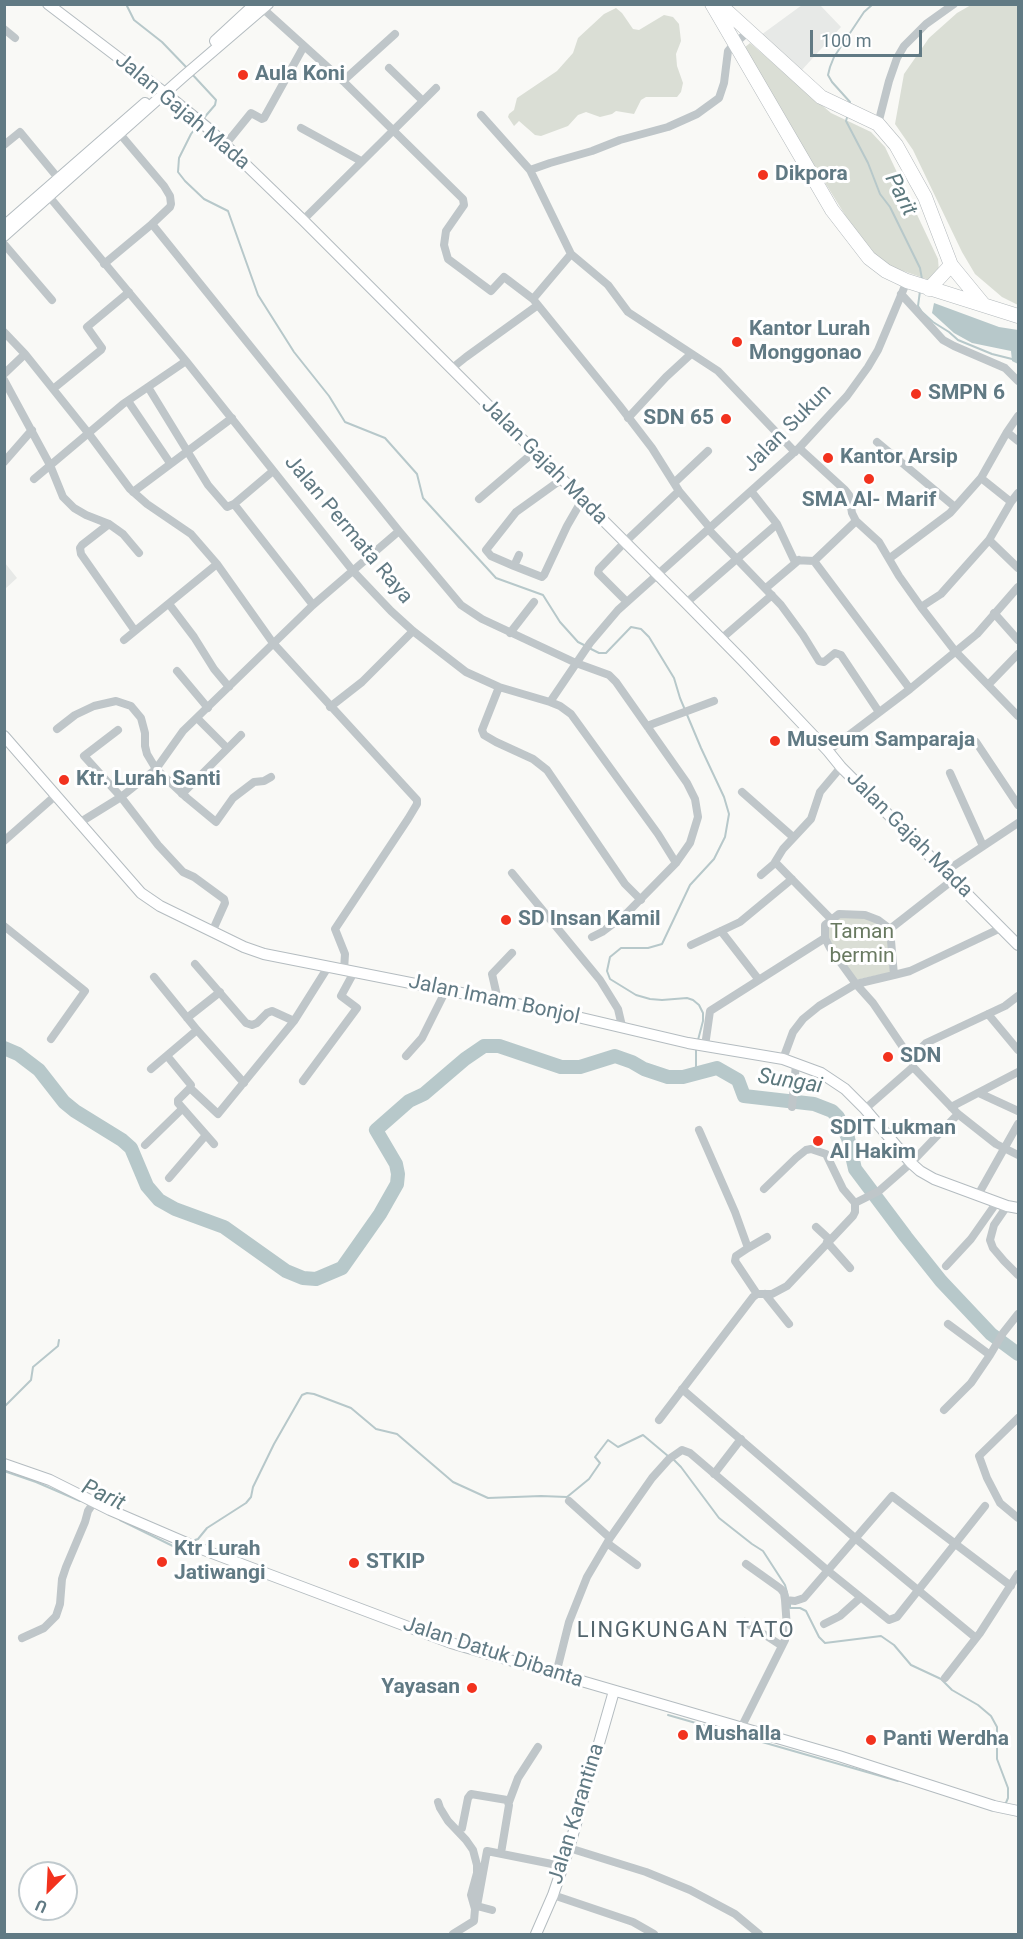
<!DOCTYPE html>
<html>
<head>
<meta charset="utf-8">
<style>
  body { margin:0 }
  #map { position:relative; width:1023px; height:1939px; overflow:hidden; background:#f9f9f6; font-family:Roboto,sans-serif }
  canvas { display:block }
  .frame { position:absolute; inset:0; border:6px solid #617a84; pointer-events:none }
  .north { position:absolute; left:18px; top:1861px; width:60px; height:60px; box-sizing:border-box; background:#fff; border:2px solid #c0cace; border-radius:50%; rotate:204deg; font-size:16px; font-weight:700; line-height:24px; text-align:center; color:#617a84 }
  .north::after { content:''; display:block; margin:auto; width:21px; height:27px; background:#f2321e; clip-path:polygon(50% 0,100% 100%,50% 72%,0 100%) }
  .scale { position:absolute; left:810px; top:30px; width:112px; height:27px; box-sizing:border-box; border:3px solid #617a84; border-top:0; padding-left:8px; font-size:18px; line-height:21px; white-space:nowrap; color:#617a84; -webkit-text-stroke:4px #fff; paint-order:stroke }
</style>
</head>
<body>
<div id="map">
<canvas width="1023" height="1939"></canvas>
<div class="frame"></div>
<div class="north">U</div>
<div class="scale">100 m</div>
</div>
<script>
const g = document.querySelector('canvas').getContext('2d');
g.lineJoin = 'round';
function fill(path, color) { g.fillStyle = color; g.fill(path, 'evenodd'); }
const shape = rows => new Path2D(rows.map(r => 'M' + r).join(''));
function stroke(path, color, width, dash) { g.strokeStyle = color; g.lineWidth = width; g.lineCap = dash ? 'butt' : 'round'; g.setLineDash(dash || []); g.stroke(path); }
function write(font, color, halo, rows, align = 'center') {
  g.font = font + ' Roboto,sans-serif'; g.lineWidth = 6; g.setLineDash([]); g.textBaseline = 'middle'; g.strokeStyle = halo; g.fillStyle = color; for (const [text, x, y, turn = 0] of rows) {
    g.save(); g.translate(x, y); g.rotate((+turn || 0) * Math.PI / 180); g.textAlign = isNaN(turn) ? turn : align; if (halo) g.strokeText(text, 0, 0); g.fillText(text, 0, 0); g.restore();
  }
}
const built = shape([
  [802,5,820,5,841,27,801,71,761,35],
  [5,563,17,578,5,589,4,589]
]);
const green = shape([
  [971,5,1018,5,1018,305,1002,297,975,274,962,252,913,150,895,124,904,74,929,38,957,13],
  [616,8,622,13,633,29,639,30,664,15,673,17,679,24,681,41,676,54,677,66,683,83,681,92,677,97,646,97,641,100,634,114,616,111,612,114,600,117,586,112,578,115,568,126,541,136,535,135,519,121,514,126,508,117,509,114,514,110,517,98,557,71,573,53,578,38,604,14],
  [750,43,831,113,871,132,885,147,938,259,939,272,932,281,886,265,865,247,771,96,744,48],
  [841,916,871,919,885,929,888,936,892,972,856,980,839,959,827,933,828,926]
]);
const water = shape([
  [934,303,999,327,1018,330,1018,364,1012,361,1011,351,972,343,954,333,932,313]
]);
const stream = shape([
  [126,4,134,20,162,42,188,69],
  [191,73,216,100,215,105,203,119],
  [849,106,850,102,832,82,828,75,830,67,834,57,864,12,873,4],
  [848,114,846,121,868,163,880,194,890,207,920,268,922,279],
  [197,126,191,134,179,158,178,172,185,181,204,199,228,211,258,295,294,352,329,396,345,422,385,438,417,474,423,498,496,578,543,595,560,622,578,642,584,645],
  [920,291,918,306,922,312,933,322,949,332,958,340,992,354,1012,359],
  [589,648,599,653,606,653,631,627,641,629,649,637,674,678,680,698,701,748,724,797,729,814,725,837,714,859,690,885,662,944,648,948,621,948,610,957,607,971,610,979,636,995,650,999,662,1000,687,998,693,1000,699,1005,703,1013,703,1021,698,1040],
  [696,1073,696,1049],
  [4,1407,31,1380,33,1367,58,1346,59,1340],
  [674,1460,681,1467,719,1518,752,1544,763,1551,785,1585,788,1596],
  [4,1471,36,1482,80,1501],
  [120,1520,187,1553],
  [192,1541,198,1539,207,1528,246,1503,251,1497,253,1487,274,1444,302,1395,307,1393,314,1394,351,1408,376,1429,397,1434,453,1482,488,1498,541,1496,567,1497,589,1479,600,1463,595,1457,608,1440,618,1447,643,1435,668,1456],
  [790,1604,790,1608,800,1608,806,1611,819,1637,825,1643,881,1636,894,1645,911,1665,941,1679,952,1690,978,1705,991,1716,997,1727,997,1759,1008,1788,1008,1798,1005,1805],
  [668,1715,898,1781]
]);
const river = shape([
  [4,1048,18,1054,39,1070,64,1102,75,1111,122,1140,131,1148,147,1186,159,1200,175,1209,224,1227,286,1271,303,1278,316,1279,342,1268,380,1214,397,1184,398,1174,396,1164,376,1130,409,1101,424,1094,465,1059,484,1046,499,1046,561,1067,580,1067,615,1056,632,1062,644,1069,668,1077,683,1077,717,1068,738,1080,744,1096,814,1104,832,1111,838,1117,848,1138,855,1169,906,1237,941,1281,991,1334,1018,1354]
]);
const street = shape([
  [260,6,343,81,463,199,464,205,446,231,444,245,448,259,491,291,504,277,533,299],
  [4,29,15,38],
  [748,32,734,44,728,51,724,83,719,98,697,114,668,127,620,140,592,151,550,163,530,170,571,254,608,285,628,312,718,371,795,452],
  [389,68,423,101],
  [343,81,395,34],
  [481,115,530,170],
  [878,124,889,81,897,58,904,46,926,24,954,4],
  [301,128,361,161],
  [120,134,164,186,170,196,171,204,170,207,152,224],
  [4,145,20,132,58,178],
  [225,145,251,113,262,119,264,118,304,46],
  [47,194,186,361,353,571,391,611,413,631,466,672,499,687,550,702,560,706,571,714,658,834,676,863],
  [303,220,436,88],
  [4,244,52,300],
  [571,254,533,299,619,405,652,448,679,491,710,528],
  [104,264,152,224,399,531,461,605,482,619,576,663,609,675,616,682,687,783,695,799,698,817,690,843,676,863,626,914,602,932,592,937],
  [901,294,943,340,954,346,1005,368,1018,381],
  [4,332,25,354,89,434,130,489,147,504,191,534,217,564,273,643,417,800,417,804,408,819,335,929,345,954,344,970],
  [451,369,466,357,538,305],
  [4,374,25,354],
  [4,380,50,465,63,497,74,508,86,515,109,524,123,534,139,553],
  [148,387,208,485,227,507,234,504],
  [53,389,101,350,102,348,87,327,129,292],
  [128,401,170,463],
  [628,418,666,377,691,354],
  [1007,432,1018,441],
  [877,442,955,507],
  [799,448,845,490,849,495,852,513,856,521,879,542,899,576,921,607,955,651,1018,716],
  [4,462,32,430],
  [273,471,234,504,313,605],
  [981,478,1011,502],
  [34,479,123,404,186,361],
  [674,483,708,451],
  [751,491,777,524,794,560,814,561,910,689],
  [133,492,232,418],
  [479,499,534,452],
  [109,524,82,545,80,548,81,554,135,631],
  [708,529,781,605,803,635,819,661,824,662,835,653,841,655,879,712],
  [989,540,1018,568],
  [519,555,514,566,491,556,486,550,516,512,562,479],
  [890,558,950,513,981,478,1007,432,1018,416],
  [814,561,856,521],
  [514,566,542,577,544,575,567,526,582,500],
  [766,588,799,560],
  [627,602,598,573,599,569,625,542,679,491],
  [686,603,777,524],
  [169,604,194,637,214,669,229,687],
  [921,607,941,594,989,540,1011,502,1018,493],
  [994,613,1018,640],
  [510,633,534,602],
  [721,639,772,595],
  [124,640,217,564],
  [177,671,208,708],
  [988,685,1018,654],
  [499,687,482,730,484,735,496,742,533,759,547,770,625,884,641,900],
  [550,702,590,643,618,610,799,448,847,396,868,367,878,350,907,281],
  [330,707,362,682,413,631],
  [197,718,227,748],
  [647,726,714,701],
  [57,729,75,715,94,706,116,701,131,706,141,718,145,733,145,746,147,754,156,769,187,798,216,822,233,798,254,782,264,781,271,777],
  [118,730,84,756,121,797,158,845,183,872,194,877,224,899,225,903,212,932],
  [976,742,1018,805],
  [828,751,910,689,977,634,1018,587],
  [950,773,983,846],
  [742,792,793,837],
  [182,794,241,735],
  [79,823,121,797,156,769,183,731,313,605,399,531],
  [4,841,55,796],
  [946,871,1018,823],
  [512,873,600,980,618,1009,622,1026],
  [761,875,775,863],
  [831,919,775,862,783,849,811,819,820,792,841,767],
  [4,926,85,991,51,1039],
  [890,929,894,975,856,984,830,948,825,938,825,925,839,914,865,915,878,920,890,929,954,879],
  [721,931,759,980],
  [691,945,740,922,792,879],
  [195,964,246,1023,252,1025,257,1023,267,1013,272,1011,294,1021,328,967],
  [894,975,910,971,1001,928],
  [154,977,197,1030,244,1083],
  [498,1000,492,974,512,953],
  [988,1014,1018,1050],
  [187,1018,220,992],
  [705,1046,710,1011,825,938],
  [406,1056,422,1038,446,990],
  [168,1057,191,1085,190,1088,178,1100,178,1103,214,1144],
  [783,1059,793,1032,803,1019,819,1006,856,984,873,1003,913,1062],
  [913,1067,958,1114,996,1144,1018,1155],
  [151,1069,197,1030],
  [303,1081,357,1008,341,996,354,972],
  [190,1088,218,1114,294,1021],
  [979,1093,1018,1111],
  [792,1107,796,1064],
  [951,1107,1018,1072],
  [865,1109,913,1067,913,1062,918,1051,926,1043,1005,1006,1018,996],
  [699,1130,735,1212,748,1248,736,1256,735,1261,757,1294],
  [145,1145,182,1109],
  [169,1178,206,1135],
  [764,1189,796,1158,806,1150,811,1149,826,1154,843,1189,855,1203],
  [978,1195,1018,1124],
  [1007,1206,994,1225,990,1240,993,1248,1004,1261,1018,1275],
  [816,1227,830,1240],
  [827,1242,850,1268],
  [748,1248,767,1237],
  [946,1266,971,1239,997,1202],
  [765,1294,789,1324],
  [948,1324,990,1355,1003,1333,1018,1314],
  [682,1389,855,1538,976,1638],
  [944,1410,971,1383,990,1355],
  [1018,1418,979,1456,987,1478,1000,1503,1018,1518],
  [659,1420,753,1297,757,1294,772,1294,787,1286,853,1216,855,1212,855,1203,879,1191,911,1163,958,1114],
  [714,1474,741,1439],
  [569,1501,610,1538],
  [607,1543,637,1565],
  [746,1564,781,1589,784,1593,785,1600],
  [745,1622,782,1646],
  [824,1624,840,1616,860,1598],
  [22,1638,44,1628,56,1616,60,1604,62,1579,66,1567,85,1522,88,1511,94,1502],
  [556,1674,569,1622,587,1577,610,1538,652,1478,669,1459,682,1450,690,1453,827,1570,889,1620,897,1617,985,1506],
  [945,1678,980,1633,1018,1574],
  [741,1728,785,1640,787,1628,785,1600,795,1601,804,1598,892,1496,1011,1586],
  [438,1802,440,1808,448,1821,466,1840,473,1850,477,1865,477,1873,471,1895,475,1909,474,1921,453,1934],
  [509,1802,518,1778,538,1747],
  [462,1828,468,1798,471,1794,507,1800,509,1805,501,1853],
  [569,1848,646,1872,690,1890,735,1914,759,1934],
  [553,1895,633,1922,654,1934],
  [492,1910,477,1906,487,1851,562,1866]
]);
const secondary = shape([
  [48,4,165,93,209,129,303,220,686,603,743,661,828,751,841,767,1018,945],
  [215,41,255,4],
  [4,226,145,103],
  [4,236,184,76,268,4],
  [4,736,141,893,160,906,244,947,264,954,552,1011,688,1043,783,1059,821,1073,845,1089,865,1109,911,1163,920,1171,934,1179,1007,1206,1018,1208],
  [4,1464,50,1480,110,1510,196,1547,451,1643,839,1756,994,1806,1018,1811],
  [536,1934,553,1895,569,1848,614,1691]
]);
const highway = shape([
  [712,4,832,210,869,258,886,271,907,281,1018,316],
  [719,4,821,97,878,124,896,145,925,197,951,265,983,304],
  [929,289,951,265]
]);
const markers = [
  [243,75,6,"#f2321e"],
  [763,175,6,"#f2321e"],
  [737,342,6,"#f2321e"],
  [916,394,6,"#f2321e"],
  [726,419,6,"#f2321e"],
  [828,458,6,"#f2321e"],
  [869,479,6,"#f2321e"],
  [775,741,6,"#f2321e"],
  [64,780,6,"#f2321e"],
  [506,920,6,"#f2321e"],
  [888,1057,6,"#f2321e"],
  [818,1141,6,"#f2321e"],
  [162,1562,6,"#f2321e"],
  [354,1563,6,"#f2321e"],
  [472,1688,6,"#f2321e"],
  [683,1735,6,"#f2321e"],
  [871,1740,6,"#f2321e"]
];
const poiNames = [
  ["Aula Koni",255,75],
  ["Dikpora",775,175],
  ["Kantor Lurah",749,330],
  ["Monggonao",749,354],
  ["SMPN 6",928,394],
  ["SDN 65",714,419,"right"],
  ["Kantor Arsip",840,458],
  ["SMA Al- Marif",869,501,"center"],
  ["Museum Samparaja",787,741],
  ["Ktr. Lurah Santi",76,780],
  ["SD Insan Kamil",518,920],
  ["SDN",900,1057],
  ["SDIT Lukman",830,1129],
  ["Al Hakim",830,1153],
  ["Ktr Lurah",174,1550],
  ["Jatiwangi",174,1574],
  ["STKIP",366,1563],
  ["Yayasan",460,1688,"right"],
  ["Mushalla",695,1735],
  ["Panti Werdha",883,1740]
];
const streetNames = [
  ["Jalan Gajah Mada",182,112,40],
  ["Jalan Sukun",788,429,-45],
  ["Jalan Gajah Mada",544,462,45],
  ["Jalan Permata Raya",348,530,50],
  ["Jalan Gajah Mada",909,835,45],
  ["Jalan Imam Bonjol",494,1000,12],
  ["Jalan Datuk Dibanta",493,1653,18],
  ["Jalan Karantina",577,1814,-73]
];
const parkNames = [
  ["Taman",862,933],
  ["bermin",862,957]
];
const waterNames = [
  ["Parit",900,195,63],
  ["Sungai",790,1082,9],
  ["Parit",103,1496,25]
];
const neighbourhoodNames = [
  ["LINGKUNGAN TATO",686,1631]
];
fill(built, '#e7e9e7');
fill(green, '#daded5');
fill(water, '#b7c8ca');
stroke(stream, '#b7c8ca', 2);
stroke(river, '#b7c8ca', 14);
stroke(secondary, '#b4bcc0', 12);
stroke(highway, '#b3b9bc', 15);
stroke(street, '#bfc6c9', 8);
stroke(secondary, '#fff', 10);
stroke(highway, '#fff', 14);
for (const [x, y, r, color] of markers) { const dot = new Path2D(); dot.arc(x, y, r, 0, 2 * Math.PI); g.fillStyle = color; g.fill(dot); stroke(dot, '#fff', 2); }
write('bold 21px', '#617a84', '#fff', poiNames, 'left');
write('21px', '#617a84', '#fff', streetNames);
write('21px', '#697a61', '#fff', parkNames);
write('italic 22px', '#5d797e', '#fff', waterNames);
g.letterSpacing = '1.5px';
write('22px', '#54666e', '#fff', neighbourhoodNames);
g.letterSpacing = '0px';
</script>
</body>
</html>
